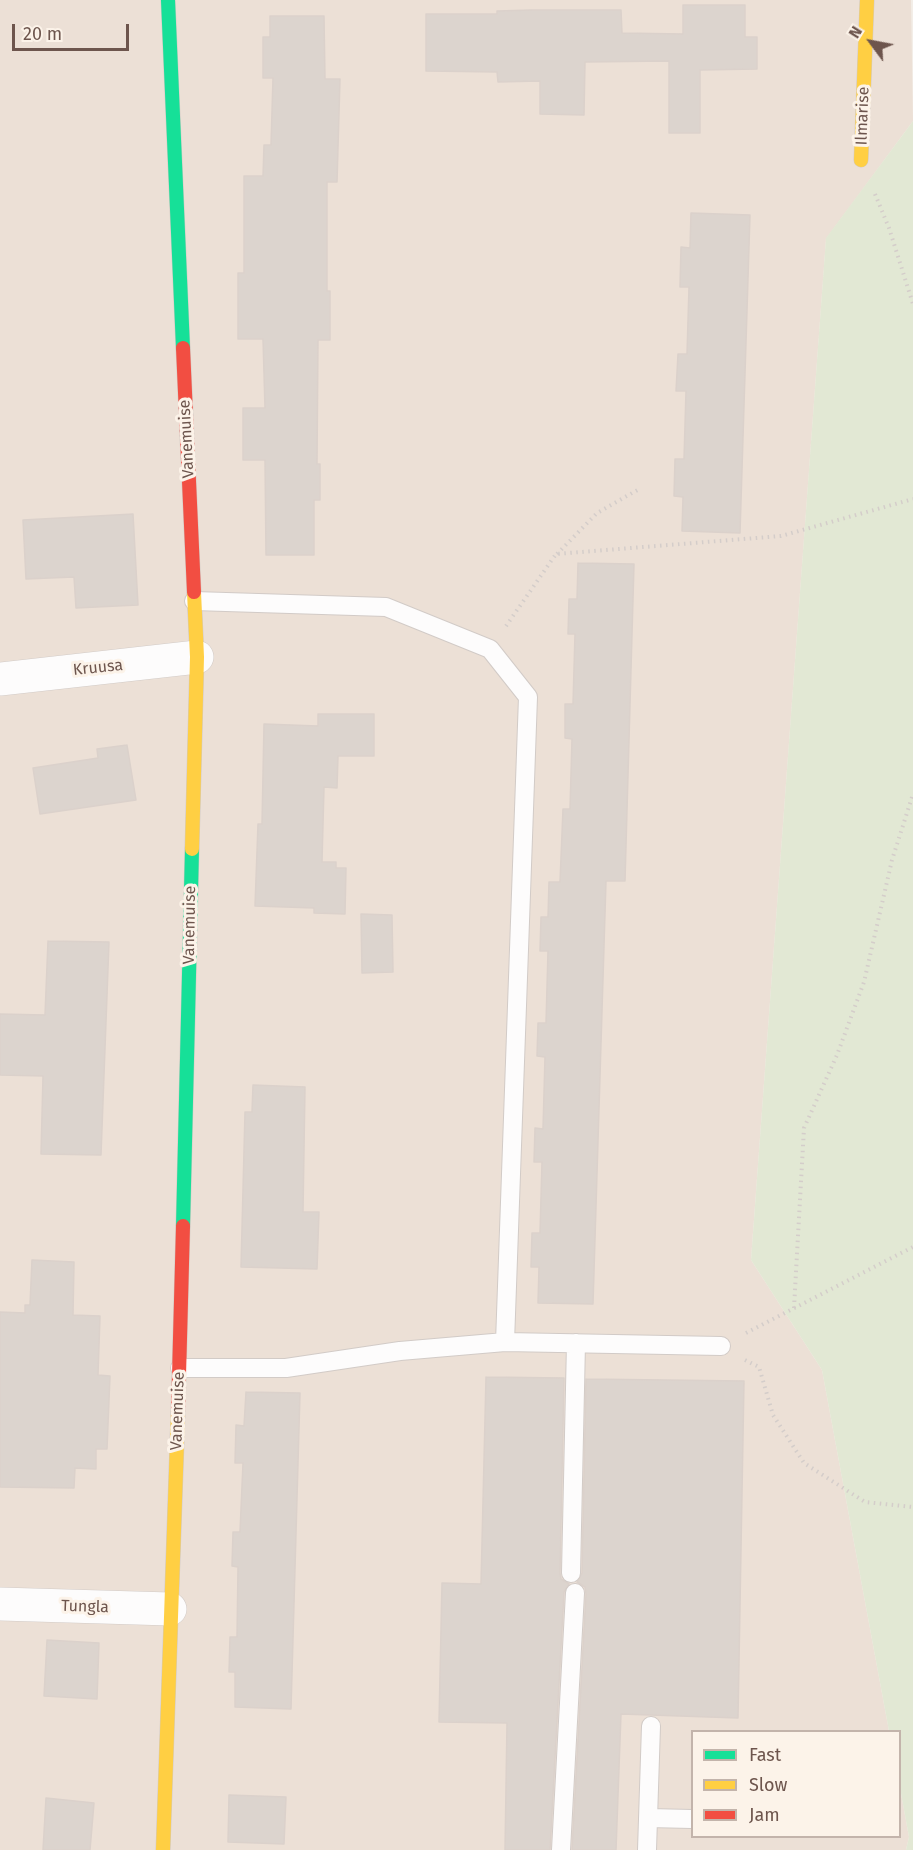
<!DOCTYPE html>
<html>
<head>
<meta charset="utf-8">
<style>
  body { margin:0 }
  #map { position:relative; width:913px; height:1850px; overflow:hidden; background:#f3eee8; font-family:"Fira Sans",sans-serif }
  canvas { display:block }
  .legend { position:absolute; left:691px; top:1730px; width:210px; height:108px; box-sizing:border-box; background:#fcf3e9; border:2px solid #c3b4ab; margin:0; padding:8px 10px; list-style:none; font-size:18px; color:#6d554d }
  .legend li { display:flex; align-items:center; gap:12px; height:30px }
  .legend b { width:30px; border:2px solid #c3b4ab }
  .north { position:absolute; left:841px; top:12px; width:60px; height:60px; -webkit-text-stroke:4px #fcf3e9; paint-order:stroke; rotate:302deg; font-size:16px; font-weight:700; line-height:24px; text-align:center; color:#6d554d }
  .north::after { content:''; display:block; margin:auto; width:21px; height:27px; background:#6d554d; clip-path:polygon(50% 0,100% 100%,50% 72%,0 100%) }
  .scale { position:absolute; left:12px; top:24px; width:117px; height:27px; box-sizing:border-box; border:3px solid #6d554d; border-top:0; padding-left:8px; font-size:18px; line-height:21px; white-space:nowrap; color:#6d554d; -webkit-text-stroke:4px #fcf3e9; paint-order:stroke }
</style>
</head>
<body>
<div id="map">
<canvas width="913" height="1850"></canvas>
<ul class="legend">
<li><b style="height:8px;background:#16e098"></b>Fast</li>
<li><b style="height:8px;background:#ffcf43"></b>Slow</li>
<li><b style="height:8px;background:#f24e42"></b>Jam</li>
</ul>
<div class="north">N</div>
<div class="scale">20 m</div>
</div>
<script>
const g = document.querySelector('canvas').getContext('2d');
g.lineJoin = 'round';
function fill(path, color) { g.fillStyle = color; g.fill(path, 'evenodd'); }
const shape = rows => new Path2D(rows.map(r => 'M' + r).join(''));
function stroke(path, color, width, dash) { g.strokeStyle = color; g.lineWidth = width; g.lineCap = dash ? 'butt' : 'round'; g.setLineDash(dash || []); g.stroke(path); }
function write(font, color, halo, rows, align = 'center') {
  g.font = font + ' "Fira Sans",sans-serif'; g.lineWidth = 6; g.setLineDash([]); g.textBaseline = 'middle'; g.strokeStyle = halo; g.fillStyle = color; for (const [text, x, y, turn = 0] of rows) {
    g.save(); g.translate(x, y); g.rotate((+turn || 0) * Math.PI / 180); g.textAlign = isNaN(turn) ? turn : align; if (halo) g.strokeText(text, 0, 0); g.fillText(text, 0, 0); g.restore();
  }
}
const residential = shape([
  [0,0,911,0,913,121,826,239,751,1260,822,1370,889,1731,692,1732,692,1836,900,1836,900,1788,909,1837,906,1850,0,1850]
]);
const green = shape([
  [913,121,913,1850,906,1850,909,1837,900,1788,900,1732,889,1731,822,1370,751,1260,826,238]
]);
const building = shape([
  [683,5,745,5,745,37,757,37,757,69,700,70,700,133,669,133,669,61,585,62,584,115,540,114,540,81,498,82,497,72,426,71,426,14,497,14,497,11,532,10,621,10,622,33,683,34,683,5],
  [270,16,324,16,325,79,340,79,337,182,327,182,327,291,330,291,330,340,318,340,317,464,320,464,320,500,314,500,314,555,266,555,265,460,243,460,243,408,265,408,263,339,238,339,238,273,244,273,244,176,263,176,264,145,271,145,273,78,263,78,263,37,270,37,270,16],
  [691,213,750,215,740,533,682,531,683,497,674,496,675,459,684,459,686,391,676,391,678,354,687,354,689,287,680,287,681,247,690,248,691,213],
  [133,514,138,605,76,608,74,577,26,579,23,520,133,514],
  [578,563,634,564,625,881,606,881,593,1304,538,1303,539,1267,531,1267,532,1233,540,1233,542,1162,534,1162,535,1128,543,1129,545,1057,537,1056,538,1023,546,1023,548,951,540,951,541,917,548,917,549,882,560,882,563,809,570,809,572,739,565,738,565,704,573,704,575,634,568,634,569,599,577,599,578,563],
  [318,714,374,714,374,756,338,756,337,788,324,787,322,862,336,862,336,868,346,868,345,914,314,913,314,908,255,906,258,824,262,824,264,724,318,726,318,714],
  [127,745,136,800,40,814,33,768,98,758,97,749,127,745],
  [361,914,392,915,393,972,362,973,361,914],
  [48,941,109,942,101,1155,41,1154,43,1076,0,1075,0,1014,45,1015,48,941],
  [253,1085,305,1087,303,1212,319,1212,317,1269,241,1267,245,1112,252,1112,253,1085],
  [32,1260,74,1262,73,1315,100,1316,98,1375,110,1376,107,1449,96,1449,96,1469,75,1468,74,1488,0,1487,0,1312,25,1313,25,1305,30,1305,32,1260],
  [486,1377,564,1378,560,1573,561,1579,569,1584,564,1592,550,1850,505,1850,507,1723,439,1722,442,1583,481,1584,486,1377],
  [586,1379,744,1381,738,1718,621,1714,616,1850,572,1850,586,1594,585,1587,577,1582,582,1573,586,1379],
  [246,1392,300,1393,291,1709,235,1707,235,1672,229,1672,230,1637,237,1637,238,1567,232,1566,233,1532,240,1532,243,1463,235,1463,236,1425,244,1426,246,1392],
  [47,1640,99,1643,97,1699,44,1696,47,1640],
  [229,1795,286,1797,284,1844,228,1842,229,1795],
  [46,1798,94,1803,90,1850,43,1850,46,1798]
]);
const path = shape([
  [875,194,889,228,913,304],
  [557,554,597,513,641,488],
  [506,626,556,554,781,536,913,499],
  [794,1308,804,1128,837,1055,864,982,892,860,913,794],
  [746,1333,913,1247],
  [745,1360,759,1367,773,1415,804,1463,865,1502,913,1507]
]);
const lane = shape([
  [194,601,386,607,490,649,528,697,505,1342,721,1346],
  [180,1368,286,1368,400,1351,505,1342],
  [571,1573,576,1343],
  [648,1818,692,1819],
  [561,1850,575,1593],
  [647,1850,651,1726]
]);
const street = shape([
  [0,679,197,657],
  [0,1604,170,1609]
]);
const fast = shape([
  [168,0,183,348],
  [183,1226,192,849]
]);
const slow = shape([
  [861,160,867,0],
  [192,849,197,657,194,592],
  [163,1850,178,1413]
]);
const jam = shape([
  [183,348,194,592],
  [178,1413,183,1226]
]);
const streetNames = [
  ["Ilmarise",863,116,-88],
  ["Vanemuise",187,439,-93],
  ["Kruusa",98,668,-6],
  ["Vanemuise",190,925,-89],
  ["Vanemuise",178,1411,-88],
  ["Tungla",85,1607,2]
];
fill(residential, '#ece0d6');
fill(green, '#e2e8d4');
fill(building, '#dcd4ce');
stroke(building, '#dbd1cb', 1.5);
stroke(lane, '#d2cbc7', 20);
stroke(street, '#d2cbc7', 34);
stroke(fast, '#d2cac4', 15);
stroke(slow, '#d2cac4', 15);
stroke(jam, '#d2cac4', 15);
stroke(path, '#d4cdca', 4, [1.5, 4.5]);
stroke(lane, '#fdfcfc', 18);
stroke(street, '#fdfcfc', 33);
stroke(fast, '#16e098', 14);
stroke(slow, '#ffcf43', 14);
stroke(jam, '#f24e42', 14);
write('16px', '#6d554d', '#fcf3e9', streetNames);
</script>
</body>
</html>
